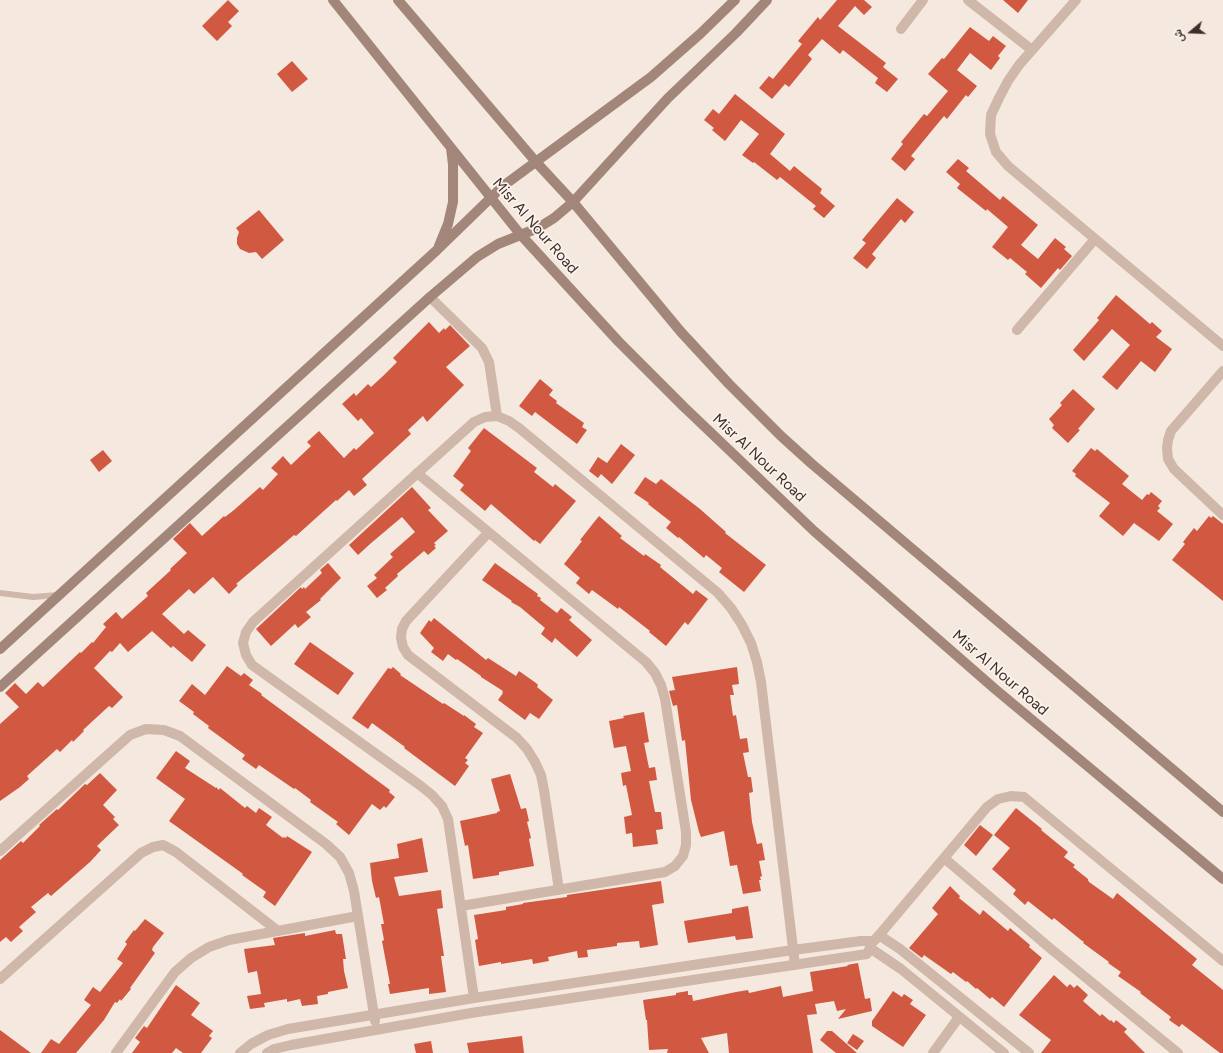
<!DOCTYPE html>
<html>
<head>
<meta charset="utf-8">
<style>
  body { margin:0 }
  #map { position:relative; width:1223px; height:1053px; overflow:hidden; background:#f5e9df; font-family:Figtree,Vazirmatn,sans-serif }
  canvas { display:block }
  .north { position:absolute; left:1171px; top:12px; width:40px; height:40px; -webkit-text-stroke:3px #fcf3ec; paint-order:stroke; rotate:251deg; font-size:11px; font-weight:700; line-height:16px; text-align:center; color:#3c2e2a }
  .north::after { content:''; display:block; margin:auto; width:14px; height:18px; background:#3c2e2a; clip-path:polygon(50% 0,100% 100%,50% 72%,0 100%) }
</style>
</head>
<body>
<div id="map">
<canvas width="1223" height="1053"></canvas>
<div class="north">ش</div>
</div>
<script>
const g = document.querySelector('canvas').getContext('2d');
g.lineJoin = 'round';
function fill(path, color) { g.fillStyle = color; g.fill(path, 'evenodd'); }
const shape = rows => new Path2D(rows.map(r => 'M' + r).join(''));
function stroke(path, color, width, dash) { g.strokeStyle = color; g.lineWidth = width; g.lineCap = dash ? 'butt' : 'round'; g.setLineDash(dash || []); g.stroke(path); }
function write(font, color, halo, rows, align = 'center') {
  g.font = font + ' Figtree,sans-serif'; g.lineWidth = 3.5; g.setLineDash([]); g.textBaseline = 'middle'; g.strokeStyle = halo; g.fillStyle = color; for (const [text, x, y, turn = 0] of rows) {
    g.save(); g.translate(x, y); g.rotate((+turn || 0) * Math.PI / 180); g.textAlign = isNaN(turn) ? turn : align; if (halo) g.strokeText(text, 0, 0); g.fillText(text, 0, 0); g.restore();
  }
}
const building = shape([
  [228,0,239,11,228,22,232,26,217,41,202,26],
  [837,0,864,0,872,7,864,15,855,6,838,26,886,63,883,67,898,79,887,92,875,83,878,78,843,50,840,54,822,39,808,55,812,59,789,87,785,84,772,99,759,88,769,76,773,79,802,44,798,41,818,17,820,20],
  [1003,0,1028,0,1018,13],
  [970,27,989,41,993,36,1006,46,998,56,1000,58,991,70,970,53,957,70,977,86,968,97,966,95,947,119,944,116,911,156,915,159,905,171,891,159,903,144,901,142,924,114,927,116,948,91,928,74,942,58,944,59],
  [292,61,308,79,292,92,277,74],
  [735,94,785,134,770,154,790,171,794,166,822,189,820,193,835,206,824,218,813,209,816,206,780,177,777,180,754,162,753,163,742,155,759,134,741,120,725,141,712,130,714,128,704,120,713,109,719,114],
  [958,159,969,168,966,171,1000,200,1003,196,1038,225,1021,245,1038,259,1055,238,1066,247,1064,249,1072,256,1060,270,1058,268,1041,288,1025,274,1027,272,1010,258,1008,260,992,247,1008,227,987,209,986,211,957,188,960,184,946,172],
  [897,198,914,212,905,223,901,219,872,254,876,258,867,269,853,258,866,243,862,240],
  [259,210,284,240,262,259,256,252,249,253,240,249,237,244,237,238,239,232,236,228],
  [1116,295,1150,324,1152,322,1162,331,1156,337,1172,349,1155,372,1141,361,1117,390,1102,377,1130,345,1112,329,1084,361,1073,350,1099,320,1097,318],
  [429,322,439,333,444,328,445,330,450,325,470,346,446,367,464,385,427,422,423,416,408,430,411,434,362,479,367,485,354,496,349,490,337,501,336,500,296,536,294,535,280,547,236,584,238,585,229,594,213,577,194,594,189,589,162,614,184,634,188,630,206,645,192,662,173,646,171,648,152,631,128,652,120,643,112,652,110,651,94,668,123,697,112,708,109,706,83,730,84,731,73,742,72,740,60,752,57,749,27,776,29,779,20,787,0,801,0,724,19,707,5,693,15,683,26,694,38,682,43,687,80,652,81,653,92,642,93,643,106,627,103,624,116,612,122,619,130,612,148,596,146,593,171,570,170,569,187,553,173,539,190,523,202,536,224,516,225,517,234,510,260,487,263,490,278,474,271,468,283,456,291,465,311,446,307,442,319,431,344,458,354,448,356,450,374,433,361,418,358,421,342,404,354,393,356,396,368,384,371,387,383,376,397,362,393,358],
  [540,379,553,390,549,395,557,401,556,403,584,423,582,427,587,430,577,444,535,412,532,416,519,406],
  [1073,389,1095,409,1078,429,1080,430,1068,443,1052,428,1054,425,1049,419,1062,405,1060,403],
  [484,428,537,468,534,472,553,487,555,484,576,501,540,544,535,540,534,541,491,504,485,511,460,490,464,485,453,476,471,451,468,448],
  [621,444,635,455,612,484,601,474,598,478,589,471,598,457,607,463],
  [1091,448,1095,451,1097,449,1129,476,1122,484,1142,500,1147,494,1149,495,1151,492,1162,501,1158,506,1160,508,1157,511,1173,524,1159,541,1134,523,1123,536,1099,516,1110,503,1075,476,1076,474,1072,471],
  [103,450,112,461,99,472,90,460],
  [645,477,656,484,661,479,700,509,726,532,725,533,766,565,744,592,719,572,722,568,706,555,704,558,679,537,678,538,666,528,671,522,648,504,649,503,634,493],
  [412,487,431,508,428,510,448,531,434,543,436,545,434,546,436,548,428,555,424,551,397,574,398,576,385,588,387,590,377,598,367,586,377,578,374,575,393,557,390,554,415,532,402,517,370,544,358,555,349,545],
  [599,516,622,536,620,538,644,556,645,554,661,565,660,567,693,594,696,590,708,599,688,625,685,622,666,646,649,632,650,631,619,607,618,609,592,590,589,594,576,583,580,578,564,564,582,541,580,540],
  [1209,516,1211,518,1213,516,1223,524,1223,601,1172,560,1185,544,1183,542,1194,528,1197,531],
  [328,563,341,578,320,599,321,600,306,612,311,617,298,628,295,624,271,646,256,629,301,587,302,589,304,587,305,589,322,573,320,570],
  [495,563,538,594,537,596,541,598,540,600,557,613,561,608,572,617,569,620,592,640,577,657,555,638,552,643,541,634,545,628,520,607,511,602,512,601,482,580],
  [434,618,486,660,488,658,516,676,519,671,536,683,538,685,537,687,553,700,539,719,530,713,525,720,498,700,503,693,502,692,503,691,481,677,481,676,457,659,456,660,448,654,443,661,431,652,434,648,420,633,429,620,431,622],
  [310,642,354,673,338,695,294,664],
  [227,666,241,676,244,673,253,680,249,685,262,694,261,695,390,790,389,792,395,797,386,808,384,806,380,810,372,804,349,835,336,824,338,822,310,802,311,800,295,788,294,789,259,765,256,769,242,759,245,755,208,728,209,726,193,714,194,712,179,701,192,684,205,695],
  [393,667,401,674,400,675,443,704,444,703,464,716,464,715,476,724,474,727,483,733,465,758,468,760,465,763,469,766,455,786,416,757,404,748,405,747,372,723,368,729,352,718,388,668,391,669],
  [737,667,739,684,732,685,734,695,730,695,733,716,736,715,740,739,747,738,749,752,743,753,748,777,751,777,753,792,749,793,752,822,757,844,762,843,765,860,759,861,762,876,760,877,761,880,759,880,761,891,743,894,737,865,730,866,724,831,701,837,699,832,691,800,685,740,682,741,677,705,673,706,669,691,675,690,672,677],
  [644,712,649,742,644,743,649,768,655,767,657,780,649,781,655,812,661,812,663,829,656,830,658,844,633,847,632,833,626,834,624,817,632,815,626,785,623,786,621,773,631,771,626,746,614,748,609,721,624,718,623,716],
  [176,751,190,761,185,768,216,788,216,787,219,790,220,788,245,808,247,806,256,813,259,808,272,817,266,825,283,838,284,837,286,838,287,836,312,852,275,906,263,897,266,892,242,875,243,874,239,871,169,821,185,799,156,778],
  [100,773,117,790,103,805,115,817,113,819,119,825,97,846,101,850,90,862,51,896,48,893,31,907,36,912,19,927,23,931,11,942,6,937,0,942,0,860,21,841,23,843,40,826,39,825,57,809,58,810,85,784,87,785],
  [510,774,521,809,526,808,529,821,527,822,531,838,529,839,534,866,499,872,499,875,473,879,468,845,465,846,460,821,497,813,497,812,500,811,491,779],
  [1016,808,1042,829,1041,830,1068,852,1064,857,1075,865,1073,867,1088,879,1088,880,1089,882,1113,899,1117,893,1197,959,1192,965,1223,990,1223,1053,1220,1053,1182,1024,1179,1027,1169,1020,1171,1017,1140,993,1141,992,1118,976,1121,972,1108,963,1109,962,1083,943,1084,942,1081,940,1054,918,1052,920,1028,901,1025,905,1013,894,1016,890,992,869,1010,848,994,835],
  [980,825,993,835,976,856,964,845],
  [422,838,428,872,394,877,399,896,441,890,443,908,437,909,444,956,441,956,446,992,429,994,429,988,390,994,388,984,390,984,382,941,384,940,381,924,384,924,379,897,376,898,372,881,370,863,399,858,397,844],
  [661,881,664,903,652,905,658,945,640,948,639,941,617,943,617,946,587,950,588,957,578,958,577,951,548,957,549,961,533,964,532,959,501,964,501,962,479,966,475,940,478,939,474,915,506,910,506,907,523,904,523,903,567,897,567,895],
  [950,886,960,896,959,898,980,915,983,910,1008,931,1010,928,1030,945,1029,947,1042,958,1004,1007,992,997,990,999,977,988,976,989,967,981,966,982,953,972,951,974,924,955,922,958,909,948,938,914,932,908],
  [748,906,753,938,736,940,735,936,688,943,684,921,732,913,732,909],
  [145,919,164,933,153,947,152,950,155,953,130,988,131,989,121,1001,120,999,117,1003,115,1002,104,1020,76,1053,41,1053,51,1039,59,1044,91,1005,84,1000,93,987,100,992,123,963,117,959,127,944,125,942,134,930,135,931],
  [335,930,336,934,342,934,346,959,343,959,344,971,348,988,328,992,328,994,317,996,318,1004,302,1006,300,999,287,1002,287,999,264,1003,265,1007,250,1009,247,996,261,994,257,971,248,973,244,949,275,945,273,938,305,933,305,936],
  [858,963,865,999,870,998,872,1011,838,1019,846,1009,837,1011,834,1001,815,1004,817,1014,807,1015,813,1053,729,1053,727,1033,701,1038,709,1053,667,1053,668,1049,649,1050,647,1020,646,1020,643,1000,676,995,676,993,688,991,688,995,692,995,693,1001,736,992,748,990,749,993,781,986,783,997,813,991,810,972,848,966,847,965],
  [1054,975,1067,987,1070,984,1074,988,1077,985,1088,995,1083,1001,1100,1016,1102,1014,1110,1021,1111,1020,1114,1023,1116,1020,1127,1029,1124,1032,1145,1053,1041,1053,1051,1040,1019,1015],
  [176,985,200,1003,191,1015,213,1031,209,1036,212,1038,201,1053,183,1053,176,1048,172,1053,132,1053,140,1042,135,1038,144,1026,147,1028],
  [893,991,902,997,904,994,913,1000,910,1004,926,1015,903,1047,872,1026,872,1021],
  [0,1030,31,1053,0,1053],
  [827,1031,832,1031,857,1053,836,1053,820,1040],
  [853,1034,864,1041,857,1050,847,1043],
  [522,1036,524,1053,469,1053,467,1043],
  [431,1041,433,1053,416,1053,414,1044]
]);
const lane = shape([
  [0,593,33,597,58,595]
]);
const street = shape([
  [968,0,1032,50],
  [1076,0,1019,65,1008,81,999,98,991,115,990,134,996,152,1008,166,1223,346],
  [901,29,923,0],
  [430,297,482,348,489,362,497,416],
  [1017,330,1095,239],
  [1223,371,1171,431,1168,440,1167,448,1168,459,1174,469,1223,515],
  [417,473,646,662,655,673,661,685,665,699,686,832,686,845,683,856,675,866,665,872,461,906],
  [488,533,406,621,402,629,401,638,403,647,408,655,517,738,527,749,535,762,541,775,544,790,559,890],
  [0,851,130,735,146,729,164,730,180,736,326,844,340,857,349,873,354,891,375,1021],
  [944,858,1051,949,1178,1053],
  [875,940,987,807,998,799,1011,796,1024,797,1223,961],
  [0,979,141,853,153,847,163,845,176,852,278,931],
  [474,998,448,819,442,806,432,795,421,786,252,665,246,655,243,643,246,632,253,622,474,422,485,417,497,416,509,421,519,428,718,593,731,608,742,625,751,643,757,662,761,682,795,965],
  [116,1053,175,972,191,958,209,947,229,940,358,916],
  [240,1053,251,1044,268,1035,288,1029,474,998,793,950,861,941,874,941,879,935,900,949,1029,1053],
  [267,1053,274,1049,291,1045,471,1013,867,954,870,948,901,969,1004,1053],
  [933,1053,959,1017]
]);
const secondary = shape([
  [333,0,520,234,618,341,684,407,814,531,995,689,1223,879],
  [398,0,536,162,573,202,681,332,729,384,781,436,812,464,1223,812],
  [439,246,448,224,453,202,453,165,451,148],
  [0,649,437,250,503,186,651,77,700,34,735,0],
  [0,687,430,297,477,257,498,244,538,228,554,218,573,202,668,98,736,33,767,0]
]);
const streetNames = [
  ["Misr Al Nour Road",535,226,49],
  ["Misr Al Nour Road",759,458,43],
  ["Misr Al Nour Road",1000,673,41]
];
fill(building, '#d15841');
stroke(lane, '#cfb7a9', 6);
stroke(street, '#cfb7a9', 10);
stroke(secondary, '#a3867a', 10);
write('15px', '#3c2e2a', '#fcf3ec', streetNames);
</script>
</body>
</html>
